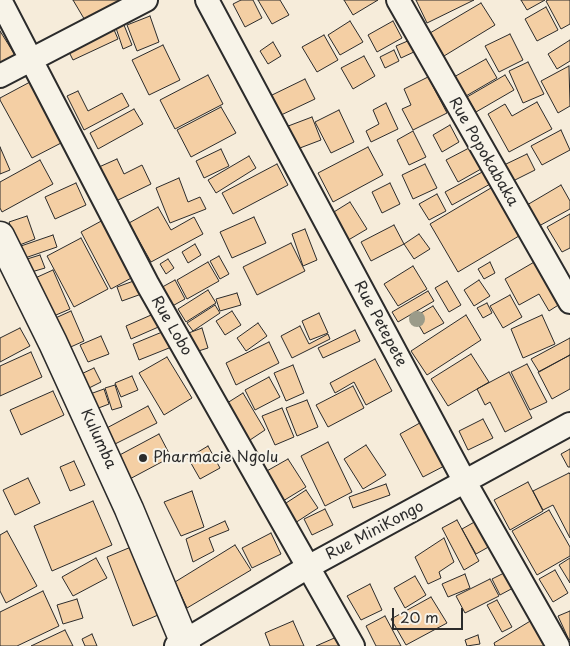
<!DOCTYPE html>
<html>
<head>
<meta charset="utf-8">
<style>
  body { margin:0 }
  #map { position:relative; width:570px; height:646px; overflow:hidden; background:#f6ecda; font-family:"Playpen Sans",sans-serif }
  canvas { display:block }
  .scale { position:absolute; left:392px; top:608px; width:71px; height:22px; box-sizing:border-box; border:2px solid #2b2b2b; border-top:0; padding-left:6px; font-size:15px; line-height:18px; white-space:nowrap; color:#2b2b2b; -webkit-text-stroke:4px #f7f3e8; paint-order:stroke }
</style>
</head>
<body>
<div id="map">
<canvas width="570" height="646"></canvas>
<div class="scale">20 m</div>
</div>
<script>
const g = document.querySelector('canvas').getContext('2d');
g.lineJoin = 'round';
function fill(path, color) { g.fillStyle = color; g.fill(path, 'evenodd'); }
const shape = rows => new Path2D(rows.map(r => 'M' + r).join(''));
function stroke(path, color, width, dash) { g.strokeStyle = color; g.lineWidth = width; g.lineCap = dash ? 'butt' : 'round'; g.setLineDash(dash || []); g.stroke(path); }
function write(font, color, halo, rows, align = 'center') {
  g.font = font + ' "Playpen Sans",sans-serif'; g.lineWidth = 4; g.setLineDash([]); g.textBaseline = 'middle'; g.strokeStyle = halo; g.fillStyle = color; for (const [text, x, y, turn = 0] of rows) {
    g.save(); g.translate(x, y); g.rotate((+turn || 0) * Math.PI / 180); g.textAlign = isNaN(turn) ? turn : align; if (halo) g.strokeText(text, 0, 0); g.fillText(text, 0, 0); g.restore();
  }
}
const building = shape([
  [73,0,121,0,86,22,73,0],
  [241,0,253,0,262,18,245,27,233,4,241,0],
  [258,0,280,0,289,15,272,24,258,0],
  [344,0,378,0,353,15,344,0],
  [416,0,474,0,427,23,416,0],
  [521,0,545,0,527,10,521,0],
  [548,0,570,0,570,24,561,29,546,1,548,0],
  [481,3,495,25,444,56,430,33,481,3],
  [546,7,558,30,537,41,525,19,546,7],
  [150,16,159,42,137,51,127,25,150,16],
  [350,21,363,42,340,55,328,35,350,21],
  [393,21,402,38,377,52,368,35,393,21],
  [112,25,118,39,73,60,66,46,112,25],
  [124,25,132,45,123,49,116,28,124,25],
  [0,31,15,55,0,64,0,31],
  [510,34,523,60,499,72,485,46,510,34],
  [324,35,338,60,317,72,302,47,324,35],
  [410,40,416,51,401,58,396,46,410,40],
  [570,40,570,61,557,69,548,54,570,40],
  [273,42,281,56,268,64,260,51,273,42],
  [163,45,180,80,149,95,132,60,163,45],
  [394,50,399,61,385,68,380,57,394,50],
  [364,56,375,76,353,89,341,68,364,56],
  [486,59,497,78,466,96,454,77,486,59],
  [528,62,544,94,523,103,509,71,528,62],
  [569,66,570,106,558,113,541,81,569,66],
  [208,75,223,104,175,129,160,100,208,75],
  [505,75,514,90,476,112,467,97,505,75],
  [428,77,447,113,413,130,402,109,411,105,404,89,428,77],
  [305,79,315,99,279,116,270,96,305,79],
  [30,82,63,142,32,158,0,100,0,98,30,82],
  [78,91,88,111,122,93,129,106,84,130,67,96,78,91],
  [537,102,552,129,509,152,488,114,505,104,512,116,537,102],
  [386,103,398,129,371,142,366,131,379,124,373,110,386,103],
  [221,107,236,133,191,157,177,130,221,107],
  [134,109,143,124,98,149,90,133,134,109],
  [339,110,354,142,331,153,315,122,339,110],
  [312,117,321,140,292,151,283,128,312,117],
  [450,125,459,142,442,152,433,135,450,125],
  [561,130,570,150,542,165,531,146,561,130],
  [413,131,426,157,409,165,397,140,413,131],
  [0,147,10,170,0,174,0,147],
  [368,147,383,175,333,202,318,173,368,147],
  [469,148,481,169,458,182,446,160,469,148],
  [221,149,229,166,204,178,196,161,221,149],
  [527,154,535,170,513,181,504,165,527,154],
  [249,156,256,168,216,193,208,180,249,156],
  [117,159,124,174,142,165,151,184,116,201,99,167,117,159],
  [40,160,53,184,2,212,0,208,0,182,40,160],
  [277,164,288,185,233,214,222,193,277,164],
  [425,164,437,188,413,199,402,175,425,164],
  [486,170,492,183,452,205,445,192,486,170],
  [179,178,188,202,200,197,206,209,170,223,156,188,179,178],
  [76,183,86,205,55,219,45,197,76,183],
  [390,183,400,204,382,213,372,192,390,183],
  [496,185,524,233,458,272,430,224,496,185],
  [561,185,570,201,570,209,539,226,527,205,561,185],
  [437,194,446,211,429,220,419,204,437,194],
  [350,202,367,229,345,242,329,215,350,202],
  [158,207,171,230,194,217,203,234,151,262,129,223,158,207],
  [570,214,570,248,562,252,547,227,570,214],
  [27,216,35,239,17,246,9,222,27,216],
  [254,217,266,243,232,258,220,232,254,217],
  [105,219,135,276,111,289,81,232,105,219],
  [394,225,404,244,371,261,361,242,394,225],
  [305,229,317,260,303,266,292,234,305,229],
  [419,234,430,249,414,259,404,244,419,234],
  [53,235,57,247,22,259,18,247,53,235],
  [81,238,108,289,74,307,47,256,81,238],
  [291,243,305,271,257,295,243,267,291,243],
  [195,244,201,255,188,263,182,252,195,244],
  [40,255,45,268,28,273,24,260,40,255],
  [219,256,229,274,220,279,210,261,219,256],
  [168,259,174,268,166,274,160,264,168,259],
  [536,261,560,304,549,311,539,294,519,305,505,279,536,261],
  [208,262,219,281,187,299,177,280,208,262],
  [490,262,495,273,484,279,478,269,490,262],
  [413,266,427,289,398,306,384,284,413,266],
  [53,270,70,309,49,318,33,279,53,270],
  [142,278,147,292,122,301,117,287,142,278],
  [175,280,185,299,167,309,157,290,175,280],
  [479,280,490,296,474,306,464,290,479,280],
  [447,281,461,305,449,312,435,288,447,281],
  [208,290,216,303,186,322,178,309,208,290],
  [428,291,434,301,398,322,392,312,428,291],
  [237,293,241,305,220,311,216,299,237,293],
  [510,295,522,317,503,328,490,306,510,295],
  [487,303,492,313,483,318,477,308,487,303],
  [215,305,220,313,193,331,187,323,215,305],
  [433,306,444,323,424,334,414,317,433,306],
  [71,311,84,341,64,350,51,320,71,311],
  [232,311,241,325,225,335,216,321,232,311],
  [158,312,163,325,131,339,126,326,158,312],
  [319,313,328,333,310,340,302,321,319,313],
  [466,315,481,340,427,375,411,351,466,315],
  [542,315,555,344,523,358,511,329,542,315],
  [258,323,267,336,246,351,237,338,258,323],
  [300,326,309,344,328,334,330,339,292,358,281,336,300,326],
  [20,328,30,346,0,362,0,338,20,328],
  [202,328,208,348,192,353,186,334,202,328],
  [167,330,174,346,139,360,133,344,167,330],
  [355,330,360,341,323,358,318,348,355,330],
  [101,336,109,354,88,362,80,345,101,336],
  [570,338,570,355,539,372,531,359,570,338],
  [269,342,279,363,236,385,226,363,269,342],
  [31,352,42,377,0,396,0,366,31,352],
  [471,354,489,382,448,406,431,379,471,354],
  [570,355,570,389,552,399,538,372,570,355],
  [167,357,192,398,164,415,139,373,167,357],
  [375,359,392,391,366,405,354,382,335,393,330,383,375,359],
  [527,364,547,402,530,410,511,372,527,364],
  [293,365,304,393,286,401,274,373,293,365],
  [94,368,101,382,83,391,77,376,94,368],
  [509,372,532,418,505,432,490,402,485,405,477,389,509,372],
  [132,376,138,390,121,397,115,383,132,376],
  [269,377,280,397,255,410,245,390,269,377],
  [115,385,122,407,112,410,105,388,115,385],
  [353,386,364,408,328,427,316,405,353,386],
  [104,389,109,404,96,409,90,394,104,389],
  [53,391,64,415,21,435,10,410,53,391],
  [243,393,265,430,247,442,224,405,243,393],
  [307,400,318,427,297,436,286,408,307,400],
  [148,406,157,423,111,446,103,430,148,406],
  [282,408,294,437,275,445,262,416,282,408],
  [427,419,450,463,423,477,400,434,427,419],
  [483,419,493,438,468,450,459,431,483,419],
  [159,434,171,457,126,481,114,458,159,434],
  [328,442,352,492,325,506,301,456,328,442],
  [366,445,386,475,363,489,344,459,366,445],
  [208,446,220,468,200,479,188,458,208,446],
  [570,449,570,467,568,467,561,454,570,449],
  [288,459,306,487,283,501,265,472,288,459],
  [74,461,85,485,70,491,60,467,74,461],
  [569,473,570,474,570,538,553,505,543,510,533,491,569,473],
  [28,478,40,503,15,515,3,490,28,478],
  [528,482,543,511,510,530,494,500,528,482],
  [386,484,390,495,353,508,349,497,386,484],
  [306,490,318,508,295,523,283,505,306,490],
  [192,491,204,527,181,536,164,502,192,491],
  [93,501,112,545,52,571,34,526,93,501],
  [325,509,333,525,312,535,304,519,325,509],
  [549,510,570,547,570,556,537,575,512,531,549,510],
  [457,520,479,561,464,570,442,528,457,520],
  [478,520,492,545,476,554,462,529,478,520],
  [225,521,229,530,209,538,214,551,193,562,186,539,225,521],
  [7,531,37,586,6,603,0,591,0,535,7,531],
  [271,533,281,554,252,568,242,548,271,533],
  [444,538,454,562,439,572,441,578,428,584,415,557,444,538],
  [235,545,251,570,187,608,175,582,235,545],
  [131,547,158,615,133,626,107,557,131,547],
  [96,558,107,578,73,596,62,577,96,558],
  [570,558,570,583,559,565,570,558],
  [555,570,568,593,553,602,539,579,555,570],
  [504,573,513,588,500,595,492,579,504,573],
  [465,574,470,588,448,597,442,584,465,574],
  [415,576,426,595,405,608,394,588,415,576],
  [490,579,499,596,465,613,456,596,490,579],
  [370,584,382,610,361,620,347,596,370,584],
  [43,591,59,626,17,646,0,646,0,612,43,591],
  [431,597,447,623,406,645,391,619,431,597],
  [77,599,83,618,63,624,57,605,77,599],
  [497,600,512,627,502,632,487,605,497,600],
  [570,611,570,639,569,640,558,616,570,611],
  [385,616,401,646,376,646,366,626,385,616],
  [532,620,547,646,495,646,494,643,532,620],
  [293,621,304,646,270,646,265,633,293,621],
  [65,630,73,646,31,646,65,630],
  [92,634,97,646,85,646,82,639,92,634],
  [478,635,480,644,467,646,465,640,478,635],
  [339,636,344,646,316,646,339,636]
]);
const minor = shape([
  [0,0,148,285,353,646],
  [207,0,465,482,558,646],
  [398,0,570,302],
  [0,76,146,0],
  [176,646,308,567,570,424]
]);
const tertiary = shape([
  [0,236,53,343,129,509,186,646]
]);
const trees = [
  [417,319]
];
const markers = [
  [143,458,5,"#2b2b2b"]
];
const streetNames = [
  ["Rue Popokabaka",483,152,60],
  ["Rue Petepete",380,324,62],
  ["Rue Lobo",171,326,60],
  ["Kulumba",98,439,65],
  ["Rue MiniKongo",375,531,-28]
];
const poiNames = [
  ["Pharmacie Ngolu",153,458]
];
fill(building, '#f4cfa4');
stroke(building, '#2b2b2b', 1);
stroke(minor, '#2b2b2b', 26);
stroke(tertiary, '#2b2b2b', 31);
stroke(minor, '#f7f3e8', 22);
stroke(tertiary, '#f7f3e8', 28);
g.fillStyle = '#9b9b89';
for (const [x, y] of trees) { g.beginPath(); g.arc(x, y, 8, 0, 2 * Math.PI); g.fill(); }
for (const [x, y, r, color] of markers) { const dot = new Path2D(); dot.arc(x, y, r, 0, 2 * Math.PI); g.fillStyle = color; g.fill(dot); stroke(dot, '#f7f3e8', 2); }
write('15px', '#2b2b2b', '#f7f3e8', streetNames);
write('15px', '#2b2b2b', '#f7f3e8', poiNames, 'left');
</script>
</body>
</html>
